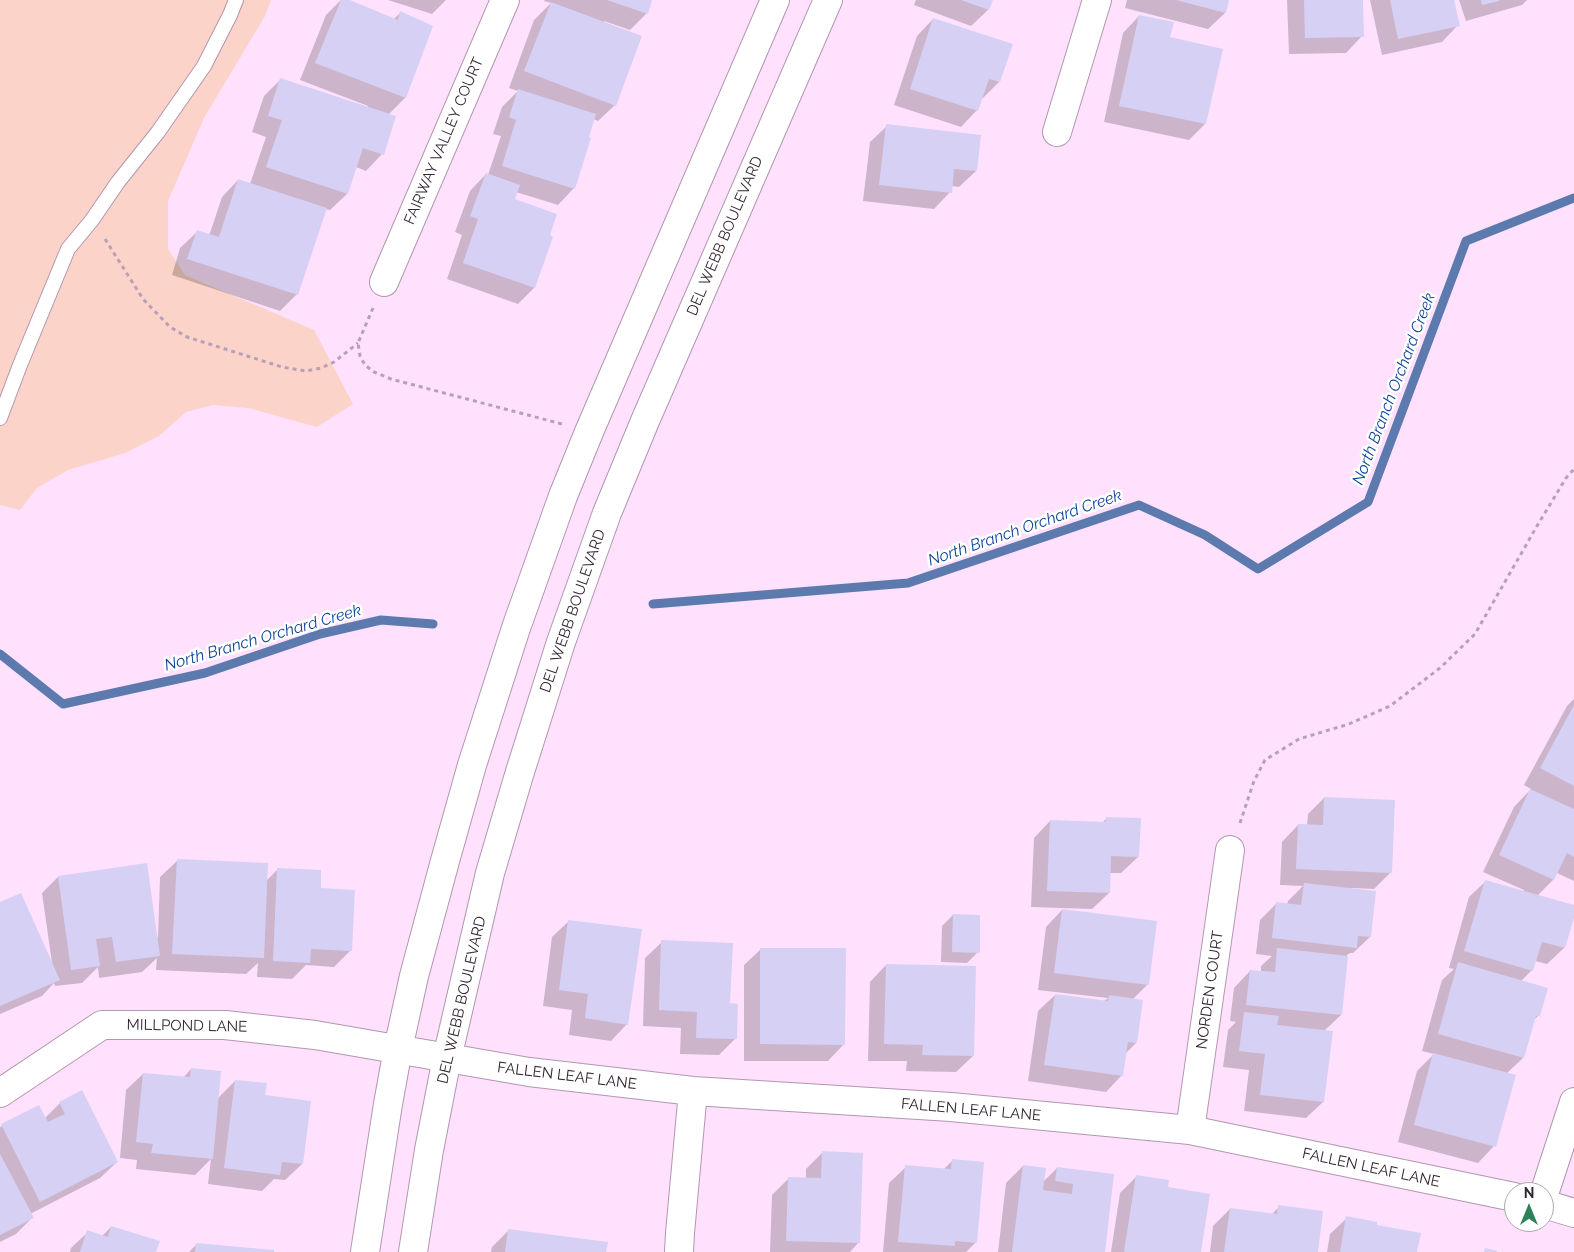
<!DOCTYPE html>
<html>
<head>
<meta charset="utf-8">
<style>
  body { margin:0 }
  #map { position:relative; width:1574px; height:1252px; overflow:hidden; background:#ffe1fe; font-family:Raleway,sans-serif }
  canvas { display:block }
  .north { position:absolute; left:1504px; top:1182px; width:50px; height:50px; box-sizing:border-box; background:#fff; border:1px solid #ada8ad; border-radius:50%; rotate:0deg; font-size:14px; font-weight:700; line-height:20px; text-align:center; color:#312631 }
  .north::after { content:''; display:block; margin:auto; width:18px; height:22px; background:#2d8357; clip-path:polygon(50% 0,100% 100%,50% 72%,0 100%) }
</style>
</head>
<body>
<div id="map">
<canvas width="1574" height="1252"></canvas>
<div class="north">N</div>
</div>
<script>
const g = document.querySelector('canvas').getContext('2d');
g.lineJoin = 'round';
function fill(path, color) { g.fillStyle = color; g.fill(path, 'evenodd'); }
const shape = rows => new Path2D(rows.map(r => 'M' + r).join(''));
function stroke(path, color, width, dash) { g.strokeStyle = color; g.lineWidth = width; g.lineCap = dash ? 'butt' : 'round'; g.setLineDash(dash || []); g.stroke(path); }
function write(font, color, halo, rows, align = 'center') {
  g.font = font + ' Raleway,sans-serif'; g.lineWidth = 5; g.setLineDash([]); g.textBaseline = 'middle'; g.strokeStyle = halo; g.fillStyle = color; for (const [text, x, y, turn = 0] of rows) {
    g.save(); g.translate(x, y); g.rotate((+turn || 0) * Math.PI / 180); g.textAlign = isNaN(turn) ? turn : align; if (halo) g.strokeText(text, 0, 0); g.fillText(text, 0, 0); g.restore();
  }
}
const green = shape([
  [0,0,271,0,265,16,204,118,168,201,168,249,185,275,314,330,353,404,317,427,248,408,213,405,186,412,159,436,125,453,68,470,37,488,20,510,0,505]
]);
const shadow = shape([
  [341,0,346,0,394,19,400,13,405,98,388,115,382,154,366,171,356,167,347,194,330,210,325,209,297,294,280,311,172,275,180,248,197,232,209,236,222,197,238,180,250,184,266,137,252,132,264,96,281,79,367,108,368,106,300,80,326,15],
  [388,0,446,0,432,14],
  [545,0,651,0,647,13,630,30,604,21,615,105,598,121,593,119,574,188,558,205,516,192,513,200,534,288,518,304,447,279,462,235,455,232,470,191,486,174,488,175,501,136,493,134,502,107,518,91,509,88,534,20,551,3,544,1],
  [916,0,991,0,988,10,971,26,914,5],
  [1127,0,1228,0,1225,13,1208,29,1125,8],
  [1287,0,1361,0,1362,36,1346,53,1289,54],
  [1370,0,1453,0,1458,25,1442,42,1382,55],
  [1459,0,1527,0,1522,5,1466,21],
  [1139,16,1205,124,1189,140,1104,122,1123,33],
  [933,19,999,82,983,98,981,98,977,110,961,127,894,105,917,36],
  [887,126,976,171,959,187,951,186,950,192,934,209,863,201,870,142],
  [1574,699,1574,881,1557,873,1553,880,1537,896,1574,906,1574,913,1564,948,1547,964,1535,961,1532,970,1521,981,1538,1016,1534,1020,1523,1058,1507,1073,1494,1146,1478,1163,1398,1142,1417,1071,1434,1054,1422,1051,1442,980,1454,969,1449,968,1469,897,1486,881,1523,892,1524,890,1483,872,1514,807,1531,789,1524,785,1567,706],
  [1324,798,1391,872,1374,889,1351,888,1370,937,1353,953,1350,953,1347,955,1341,1015,1324,1031,1323,1102,1306,1118,1244,1111,1249,1070,1223,1067,1228,1030,1236,1022,1230,1021,1234,988,1250,971,1261,972,1261,966,1272,956,1256,954,1260,920,1276,904,1287,905,1288,901,1303,886,1280,885,1282,842,1298,825,1307,826,1308,814],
  [1107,818,1138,857,1121,873,1109,873,1109,893,1092,909,1031,907,1034,838,1050,821,1102,823],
  [177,861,266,881,278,869,319,889,351,950,334,967,306,965,292,979,257,977,258,963,246,974,156,970,157,958,142,972,99,978,98,967,82,983,55,986,54,983,42,996,0,1014,0,904,52,963,42,893,58,877,158,938,160,877],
  [1062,910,1148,984,1133,999,1142,1001,1136,1043,1126,1053,1122,1075,1106,1092,1028,1081,1038,1011,1055,995,1103,1002,1108,998,1038,990,1046,927],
  [953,915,978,952,967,963,941,962,942,926],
  [569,921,627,1024,611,1041,569,1035,572,1010,543,1006,552,937],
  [662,942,729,1005,736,1038,719,1055,680,1054,681,1028,643,1026,645,958],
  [761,949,844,1044,828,1061,744,1061,744,965],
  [886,965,973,1056,956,1072,906,1071,907,1061,868,1061,870,982],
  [191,1069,217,1099,235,1081,264,1096,302,1164,285,1180,274,1179,262,1191,208,1184,211,1159,195,1175,136,1169,137,1160,120,1158,126,1090,143,1074,183,1078],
  [60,1103,117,1162,100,1178,30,1214,32,1218,16,1234,0,1242,0,1127,39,1106,45,1118],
  [823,1152,859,1242,850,1252,770,1252,772,1195,789,1178,806,1179,806,1169],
  [953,1160,976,1242,966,1252,883,1252,889,1183,906,1167,943,1170],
  [1023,1166,1043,1182,1057,1168,1113,1175,1104,1252,998,1252,1006,1183],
  [1137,1176,1166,1188,1200,1252,1111,1252,1120,1193],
  [1279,1207,1317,1252,1210,1252,1213,1226,1230,1209,1271,1215],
  [1347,1218,1375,1226,1416,1252,1327,1252,1330,1234],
  [111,1227,155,1252,70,1252,71,1248,88,1232,102,1236],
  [509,1230,605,1252,491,1252,492,1247],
  [197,1244,273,1252,189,1252]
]);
const stream = shape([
  [653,604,908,583,1139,505,1205,535,1258,569,1368,502,1466,241,1574,198],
  [0,654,63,704,205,673,320,634,381,620,433,624]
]);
const building = shape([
  [341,0,350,0,398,20,400,11,433,26,406,98,315,63],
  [607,0,652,0,648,14],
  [961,0,993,0,989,10],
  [1176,0,1229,0,1226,13],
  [1304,0,1363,0,1364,37,1305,38],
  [1390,0,1454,0,1460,26,1398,39],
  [1481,0,1499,0,1499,1,1482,5],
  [551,2,642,36,616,106,524,71],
  [1139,15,1174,22,1170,37,1223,49,1206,124,1119,106],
  [933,18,1013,44,1000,82,989,79,978,111,910,89],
  [280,78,396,116,384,155,363,148,348,194,266,167,282,120,268,116],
  [518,89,596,114,589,137,591,138,575,189,502,166,516,120,509,117],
  [886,124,981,135,977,171,954,169,952,193,879,185],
  [486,173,520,185,515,199,557,214,550,235,553,237,535,288,463,263,478,219,470,216],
  [238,179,327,208,298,295,187,259,197,230,219,237],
  [1574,705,1574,786,1540,768],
  [1530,789,1574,809,1574,857,1567,853,1554,880,1499,855],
  [1324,797,1395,800,1392,873,1296,869,1298,824,1323,825],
  [1106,817,1141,818,1139,857,1111,856,1110,893,1047,891,1050,820,1106,822],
  [177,859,268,863,264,958,172,954],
  [147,863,160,956,116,962,112,937,96,939,100,966,71,970,58,876],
  [277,868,321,870,321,888,355,890,352,951,311,949,310,963,273,961],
  [1485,880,1574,905,1574,918,1565,948,1542,942,1533,971,1464,951],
  [1304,883,1376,891,1371,937,1358,936,1357,948,1272,938,1276,902,1301,905],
  [21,893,60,980,0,1006,0,902],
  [1062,909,1157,921,1149,985,1054,973],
  [953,914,980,915,980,953,952,952],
  [568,920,642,929,628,1025,585,1018,588,994,559,990],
  [661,940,733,943,730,1003,738,1004,737,1039,696,1038,697,1012,659,1010],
  [760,948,846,948,845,1045,760,1044],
  [1277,948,1348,956,1342,1015,1246,1005,1250,970,1275,972],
  [1458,962,1548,988,1540,1016,1536,1016,1524,1058,1438,1034],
  [886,964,976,966,974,1056,922,1055,923,1045,884,1044],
  [1055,994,1108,1001,1109,995,1143,1000,1137,1043,1128,1042,1123,1076,1044,1065],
  [1244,1012,1279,1016,1277,1025,1333,1031,1324,1102,1260,1095,1265,1054,1239,1051],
  [1433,1053,1516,1075,1496,1147,1414,1125],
  [191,1068,221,1071,213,1159,151,1153,153,1144,136,1142,143,1073,190,1077],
  [235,1080,267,1083,265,1095,311,1101,303,1164,282,1162,280,1175,224,1168],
  [82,1090,118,1162,40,1202,1,1124,39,1105,48,1122,65,1114,59,1102],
  [822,1151,863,1153,860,1243,786,1241,788,1177,821,1178],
  [0,1154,34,1218,0,1235],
  [952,1159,984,1162,977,1243,955,1241,955,1246,898,1242,905,1165,951,1169],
  [1023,1165,1046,1168,1043,1190,1072,1194,1073,1184,1055,1181,1057,1167,1114,1174,1105,1252,1012,1252],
  [1136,1175,1169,1180,1168,1187,1210,1194,1201,1252,1124,1252],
  [1278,1205,1323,1211,1318,1252,1224,1252,1230,1208,1277,1214],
  [1346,1216,1377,1222,1377,1225,1421,1233,1417,1252,1340,1252],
  [111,1226,160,1241,156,1252,80,1252,87,1230,108,1237],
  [508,1229,608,1242,606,1252,505,1252],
  [196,1243,274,1250,274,1252,195,1252],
  [1485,1248,1497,1251,1497,1252,1484,1252]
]);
const path = shape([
  [105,239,143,299,170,327,187,337,282,367,306,371,321,368,334,362,358,343],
  [373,308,358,343,360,356,365,365,374,372,391,379,562,424],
  [1240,823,1254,781,1265,760,1299,739,1349,724,1390,706,1440,668,1475,634,1537,526,1566,478,1574,469]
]);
const lane = shape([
  [0,418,20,365,68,249,92,220,118,182,158,132,204,66,230,15,236,0]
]);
const street = shape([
  [1057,132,1097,0],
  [384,282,505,0],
  [0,1093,102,1025,225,1025,315,1035,529,1072,693,1091,951,1107,1190,1130,1514,1197],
  [1190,1130,1230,850],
  [1544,1194,1574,1102],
  [1544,1204,1574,1213],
  [679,1252,680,1233,693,1091]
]);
const secondary = shape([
  [365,1252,388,1104,398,1049,414,976,445,861,472,765,516,628,563,496,589,432,775,0],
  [413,1252,429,1150,447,1058,490,873,519,775,561,642,607,513,645,421,828,0]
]);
const streetNames = [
  ["FAIRWAY VALLEY COURT",444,141,-67],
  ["DEL WEBB BOULEVARD",725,236,-67],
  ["DEL WEBB BOULEVARD",573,611,-71],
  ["NORDEN COURT",1210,990,-82],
  ["DEL WEBB BOULEVARD",462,1000,-77],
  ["MILLPOND LANE",187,1026,1],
  ["FALLEN LEAF LANE",567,1076,7],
  ["FALLEN LEAF LANE",971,1110,5],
  ["FALLEN LEAF LANE",1371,1168,12]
];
const waterNames = [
  ["North Branch Orchard Creek",1394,389,-69],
  ["North Branch Orchard Creek",1025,528,-19],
  ["North Branch Orchard Creek",263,638,-16]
];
fill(green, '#fcd3c8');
fill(shadow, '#0003');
stroke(stream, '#5d7aaf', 9);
fill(building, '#d6d0f4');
stroke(lane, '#b196b0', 16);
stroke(street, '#b196b0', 30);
stroke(secondary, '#b196b0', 30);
stroke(path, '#b8a1b7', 3, [4, 4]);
stroke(lane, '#fff', 14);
stroke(street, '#fff', 28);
stroke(secondary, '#fff', 28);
write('15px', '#312631', '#fff', streetNames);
write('italic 16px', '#0d4698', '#fff', waterNames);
</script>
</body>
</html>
